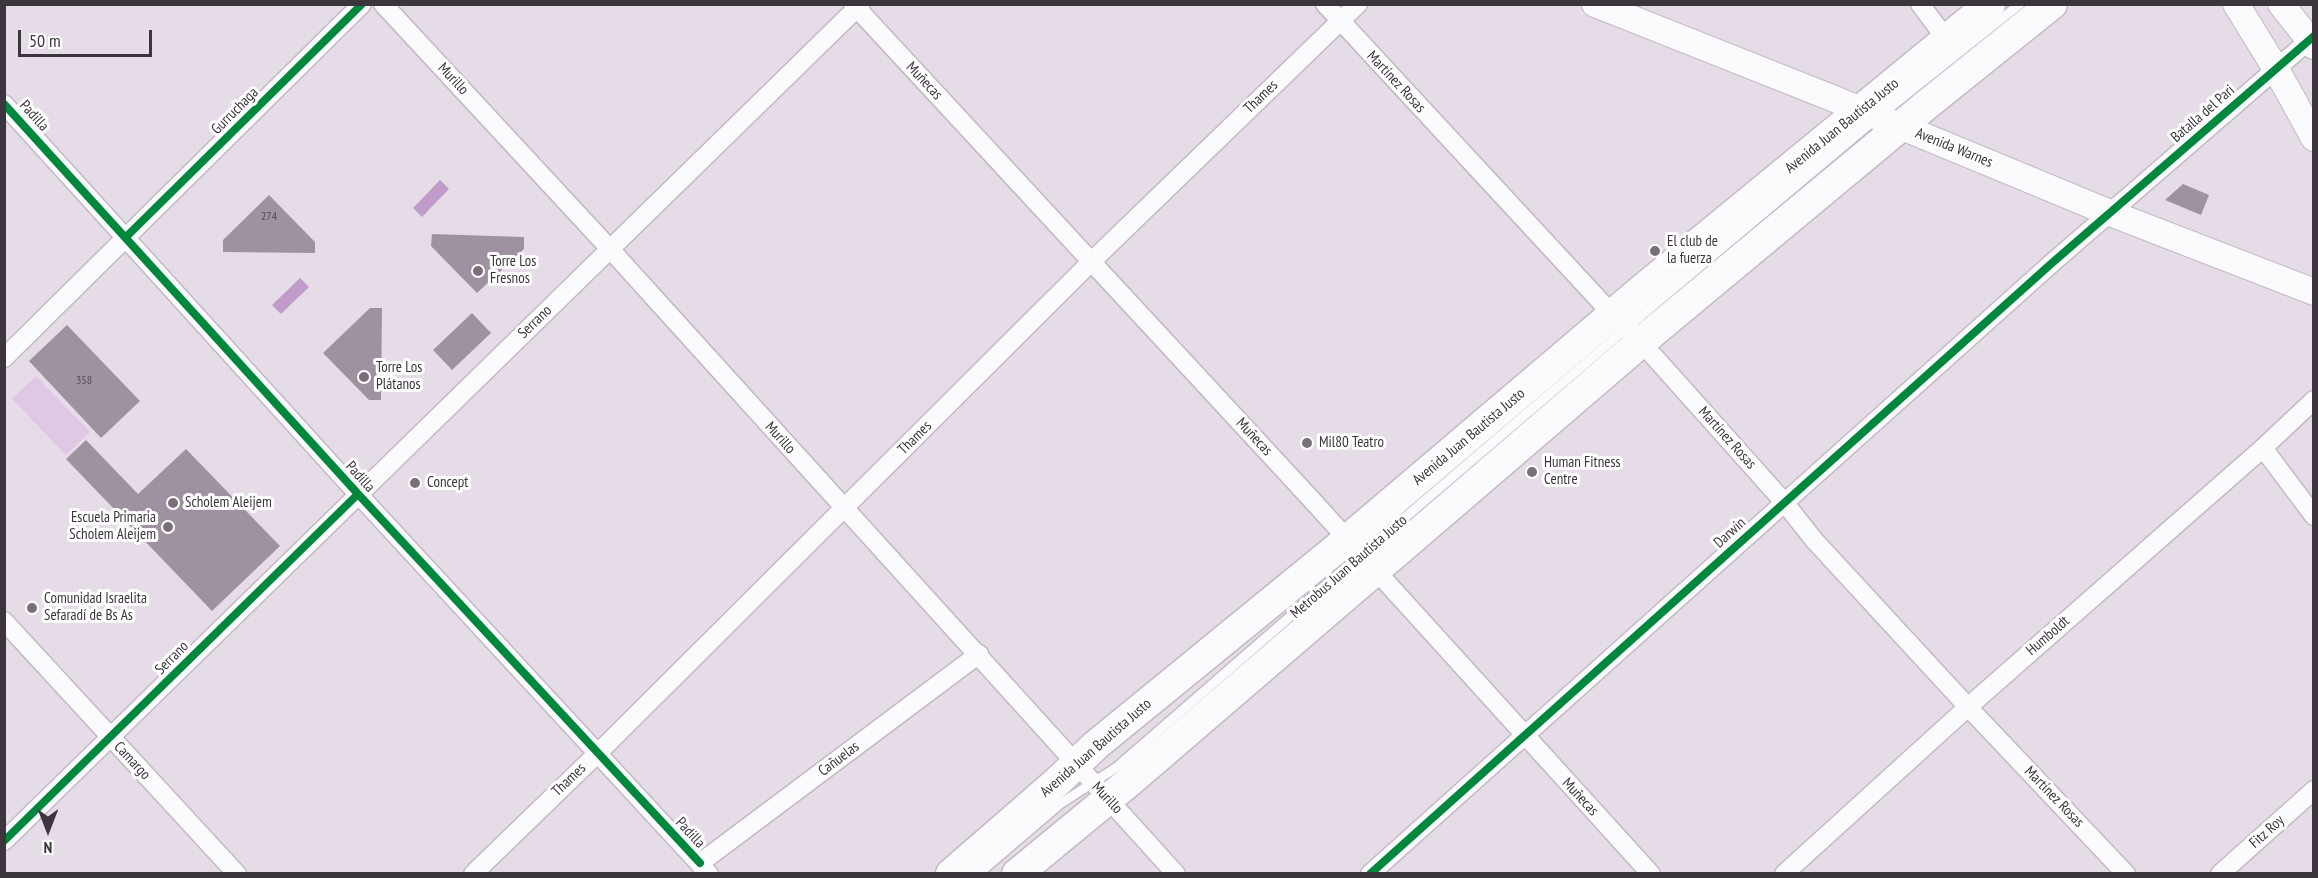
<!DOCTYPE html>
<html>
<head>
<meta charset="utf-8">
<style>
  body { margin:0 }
  #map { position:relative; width:2318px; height:878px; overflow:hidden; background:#e6dce8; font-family:"PT Sans Narrow",sans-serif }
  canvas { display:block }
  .frame { position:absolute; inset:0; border:6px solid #3c353d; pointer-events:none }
  .north { position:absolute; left:18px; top:800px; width:60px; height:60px; -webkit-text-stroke:4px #fff; paint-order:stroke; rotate:180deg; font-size:16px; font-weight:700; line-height:24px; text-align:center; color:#3c353d }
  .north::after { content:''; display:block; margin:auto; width:21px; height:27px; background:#3c353d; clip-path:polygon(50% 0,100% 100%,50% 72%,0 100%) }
  .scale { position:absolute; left:18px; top:30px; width:134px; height:27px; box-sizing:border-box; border:3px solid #3c353d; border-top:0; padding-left:8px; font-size:18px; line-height:21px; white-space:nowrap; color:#3c353d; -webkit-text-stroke:4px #fff; paint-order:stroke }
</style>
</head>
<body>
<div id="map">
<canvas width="2318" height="878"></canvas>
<div class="frame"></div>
<div class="north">N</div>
<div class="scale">50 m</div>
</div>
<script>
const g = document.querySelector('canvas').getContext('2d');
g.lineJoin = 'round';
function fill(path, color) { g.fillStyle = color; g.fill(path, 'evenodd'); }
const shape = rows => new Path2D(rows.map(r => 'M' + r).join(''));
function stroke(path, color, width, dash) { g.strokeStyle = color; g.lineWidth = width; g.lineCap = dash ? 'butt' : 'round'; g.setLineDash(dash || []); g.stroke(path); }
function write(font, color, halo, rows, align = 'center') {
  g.font = font + ' "PT Sans Narrow",sans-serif'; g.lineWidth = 6; g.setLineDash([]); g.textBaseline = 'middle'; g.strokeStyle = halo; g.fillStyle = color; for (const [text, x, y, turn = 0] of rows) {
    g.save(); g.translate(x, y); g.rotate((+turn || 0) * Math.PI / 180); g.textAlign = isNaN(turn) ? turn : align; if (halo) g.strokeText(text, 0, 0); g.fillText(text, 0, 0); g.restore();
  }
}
const green = shape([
  [36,376,90,432,66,455,12,399]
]);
const water = shape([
  [440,180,449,189,422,217,413,208],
  [300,278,309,287,281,314,272,305]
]);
const building = shape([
  [2183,184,2209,195,2201,215,2165,200],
  [269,195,315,242,315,253,223,252,223,240],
  [432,234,524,237,524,249,477,293,431,246],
  [370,308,382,308,381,400,369,400,323,353],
  [472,313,491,333,452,370,433,350],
  [67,325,140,401,101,438,29,361],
  [86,440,138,494,186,449,280,546,212,611,66,459]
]);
const lane = shape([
  [978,874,1060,804,1117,767,1361,555,1655,304,1878,117,2020,4]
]);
const street = shape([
  [383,4,610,249,1176,874],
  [853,4,1311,499,1651,874],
  [1325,4,1613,315,1641,342,1784,502,1814,540,1968,707,2126,874],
  [1920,4,1947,40],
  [4,104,358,494,709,874],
  [4,358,362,4],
  [2263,448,2314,516],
  [4,621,237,874],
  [4,841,861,4],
  [700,863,979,654],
  [473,874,598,753,1092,261,1358,4],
  [1370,874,2052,263,2314,36],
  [1784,874,1968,707,2263,448,2314,400],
  [2220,874,2314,790]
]);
const secondary = shape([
  [1595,4,1832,98,2110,213,2314,292],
  [2236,4,2276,69,2314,138],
  [2281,4,2314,46]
]);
const primary = shape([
  [951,874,1057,782,1096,745,1347,540,1644,288,1990,4],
  [1017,874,1130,781,1641,342,1925,106,2052,4]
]);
const cycleway = shape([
  [4,104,358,494,700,863],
  [126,237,362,4],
  [4,841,358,494],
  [1370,874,2052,263,2314,36]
]);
const markers = [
  [1655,251,6,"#786f79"],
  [478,271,6,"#786f79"],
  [364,377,6,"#786f79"],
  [1307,443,6,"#786f79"],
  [1532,472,6,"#786f79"],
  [415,483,6,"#786f79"],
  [173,503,6,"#786f79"],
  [168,527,6,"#786f79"],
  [32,608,6,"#786f79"]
];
const numberNames = [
  ["274",269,217],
  ["358",84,381]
];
const streetNames = [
  ["Murillo",453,79,47],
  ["Muñecas",924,81,47],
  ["Martínez Rosas",1396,82,47],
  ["Thames",1261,97,-44],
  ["Gurruchaga",235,111,-45],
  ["Batalla del Pari",2203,114,-41],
  ["Padilla",34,116,48],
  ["Avenida Juan Bautista Justo",1842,126,-39],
  ["Avenida Warnes",1954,148,22],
  ["Serrano",535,322,-44],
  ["Muñecas",1254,437,47],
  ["Avenida Juan Bautista Justo",1469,437,-40],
  ["Murillo",780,438,48],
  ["Thames",915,438,-45],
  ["Martínez Rosas",1727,438,48],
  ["Padilla",360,477,48],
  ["Darwin",1730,533,-42],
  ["Metrobus Juan Bautista Justo",1349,567,-41],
  ["Humboldt",2048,636,-41],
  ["Serrano",172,658,-45],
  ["Avenida Juan Bautista Justo",1096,748,-41],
  ["Cañuelas",839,759,-37],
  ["Camargo",132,761,47],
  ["Thames",569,780,-44],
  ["Muñecas",1580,797,47],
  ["Martínez Rosas",2054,797,46],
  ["Murillo",1107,798,47],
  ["Fitz Roy",2267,832,-42],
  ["Padilla",690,833,47]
];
const poiNames = [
  ["El club de",1667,242],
  ["la fuerza",1667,259],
  ["Torre Los",490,262],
  ["Fresnos",490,279],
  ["Torre Los",376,368],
  ["Plátanos",376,385],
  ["Mil80 Teatro",1319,443],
  ["Human Fitness",1544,463],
  ["Centre",1544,480],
  ["Concept",427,483],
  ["Scholem Aleijem",185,503],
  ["Escuela Primaria",156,518,"right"],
  ["Scholem Aleijem",156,535,"right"],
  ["Comunidad Israelita",44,599],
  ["Sefaradí de Bs As",44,616]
];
fill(green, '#dfc7e6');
fill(water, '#c09cc9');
fill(building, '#9e92a1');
stroke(lane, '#c2bac3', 12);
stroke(street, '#c2bac3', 21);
stroke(secondary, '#c2bac3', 28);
stroke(primary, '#c2bac3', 33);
stroke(lane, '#fbfafc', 9);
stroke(street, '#fbfafc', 18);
stroke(secondary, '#fbfafc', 26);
stroke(primary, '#fbfafc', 30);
stroke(cycleway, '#00873e', 8);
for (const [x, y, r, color] of markers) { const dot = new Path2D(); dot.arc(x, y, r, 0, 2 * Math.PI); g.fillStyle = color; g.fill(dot); stroke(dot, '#fff', 2); }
write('12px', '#544c56', null, numberNames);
write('15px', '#3c353d', '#fff', streetNames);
write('15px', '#3c353d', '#fff', poiNames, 'left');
</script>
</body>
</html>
